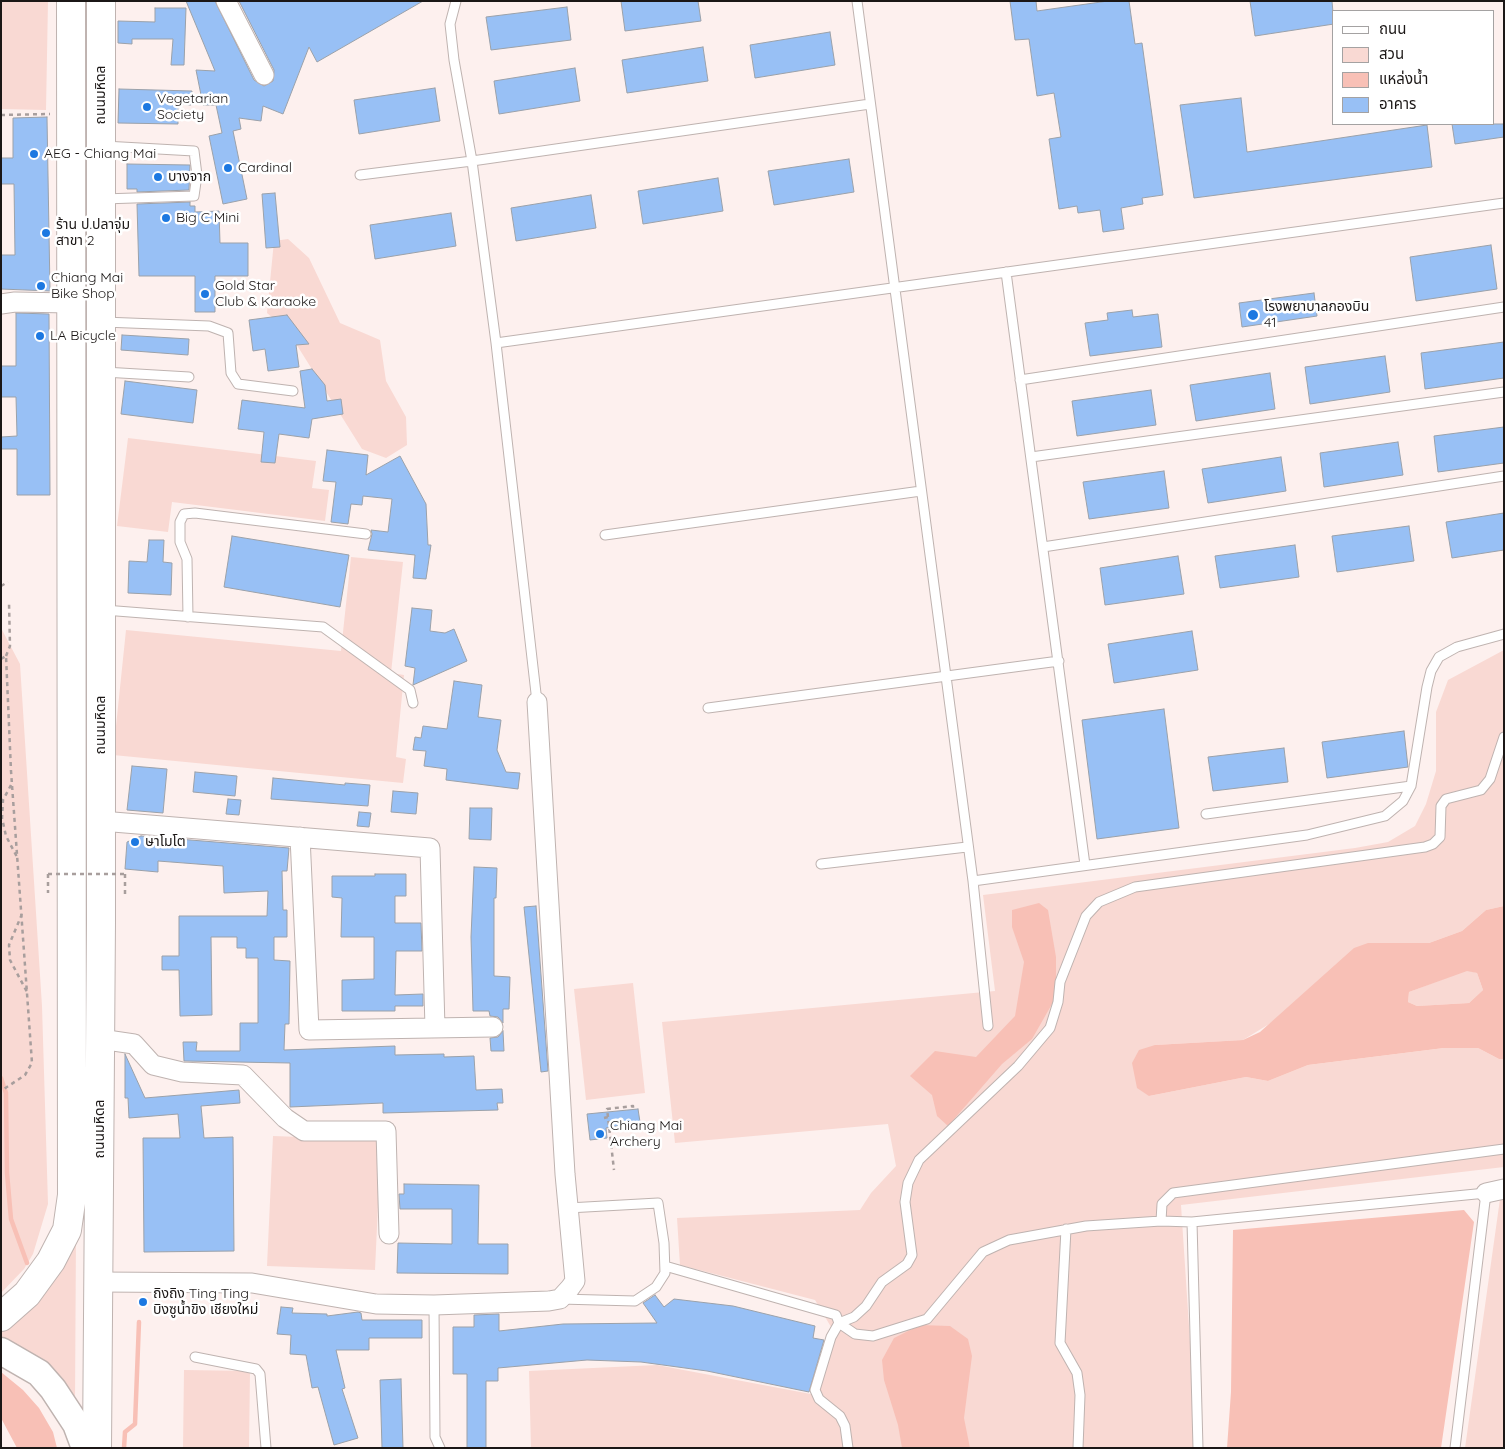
<!DOCTYPE html>
<html>
<head>
<meta charset="utf-8">
<style>
  body { margin:0 }
  #map { position:relative; width:1505px; height:1449px; overflow:hidden; background:#fdf0ee; font-family:Quicksand,"Noto Sans Thai",sans-serif }
  canvas { display:block }
  .frame { position:absolute; inset:0; border:2px solid #1b1716; pointer-events:none }
  .legend { position:absolute; left:1332px; top:10px; width:162px; height:115px; box-sizing:border-box; background:#fff; border:1px solid #a4a2a2; margin:0; padding:6px 9px; list-style:none; font-size:15px; color:#1b1716 }
  .legend li { display:flex; align-items:center; gap:10px; height:25px }
  .legend b { width:25px; border:1px solid #a4a2a2 }
</style>
</head>
<body>
<div id="map">
<canvas width="1505" height="1449"></canvas>
<div class="frame"></div>
<ul class="legend">
<li><b style="height:6px;background:#fff"></b>ถนน</li>
<li><b style="height:14px;background:#f9d9d3"></b>สวน</li>
<li><b style="height:14px;background:#f8c0b6"></b>แหล่งน้ำ</li>
<li><b style="height:14px;background:#98c0f5"></b>อาคาร</li>
</ul>
</div>
<script>
const g = document.querySelector('canvas').getContext('2d');
g.lineJoin = 'round';
function fill(path, color) { g.fillStyle = color; g.fill(path, 'evenodd'); }
const shape = rows => new Path2D(rows.map(r => 'M' + r).join(''));
function stroke(path, color, width, dash) { g.strokeStyle = color; g.lineWidth = width; g.lineCap = dash ? 'butt' : 'round'; g.setLineDash(dash || []); g.stroke(path); }
function write(font, color, halo, rows, align = 'center') {
  g.font = font + ' Quicksand,"Noto Sans Thai",sans-serif'; g.lineWidth = 5; g.setLineDash([]); g.textBaseline = 'middle'; g.strokeStyle = halo; g.fillStyle = color; for (const [text, x, y, turn = 0] of rows) {
    g.save(); g.translate(x, y); g.rotate((+turn || 0) * Math.PI / 180); g.textAlign = isNaN(turn) ? turn : align; if (halo) g.strokeText(text, 0, 0); g.fillText(text, 0, 0); g.restore();
  }
}
const green = shape([
  [1,1,48,1,46,110,1,109],
  [288,239,309,258,340,323,380,340,386,381,406,417,407,445,386,458,362,449,288,331,267,313,274,241],
  [128,438,316,461,312,488,329,490,325,521,172,502,168,532,117,526],
  [351,557,403,562,391,673,404,675,396,757,406,759,403,783,113,755,126,630,341,651],
  [1,628,20,664,42,1006,48,1204,33,1254,24,1269,1,1293],
  [1504,650,1504,906,1486,910,1462,931,1429,943,1400,944,1243,1040,1155,1045,1149,1096,1246,1077,1268,1081,1308,1065,1444,1048,1478,1048,1499,1059,1504,1059,1504,1167,1181,1205,1197,1448,531,1448,529,1371,657,1365,816,1395,834,1332,815,1300,680,1265,677,1218,860,1210,871,1193,896,1166,888,1124,675,1143,662,1022,995,991,983,895,1355,848,1388,842,1415,826,1426,804,1436,771,1436,712,1448,680],
  [1467,970,1477,973,1483,990,1469,1003,1417,1006,1408,1002,1409,992],
  [633,983,645,1093,586,1100,574,989],
  [273,1136,381,1140,375,1270,267,1266],
  [1504,1198,1504,1448,1465,1448,1500,1199],
  [76,1233,75,1402,54,1372,20,1346,1,1340,1,1324],
  [184,1370,250,1371,249,1448,183,1448]
]);
const water = shape([
  [1039,903,1048,910,1056,957,1056,997,1032,1039,1002,1064,948,1126,937,1116,932,1095,910,1076,935,1051,976,1057,1015,1016,1024,962,1012,927,1012,910],
  [1504,906,1504,1059,1499,1059,1478,1048,1444,1048,1308,1065,1268,1081,1246,1077,1149,1096,1137,1088,1132,1063,1139,1050,1155,1045,1243,1040,1260,1032,1354,948,1368,943,1429,943,1462,931,1486,910],
  [1467,971,1477,973,1483,990,1469,1003,1417,1006,1408,1002,1409,992],
  [1464,1210,1474,1222,1441,1448,1227,1448,1231,1392,1233,1230],
  [920,1325,950,1326,968,1339,972,1356,964,1418,970,1448,902,1448,898,1425,884,1380,882,1360,894,1338],
  [1,1372,23,1390,39,1408,53,1432,57,1448,17,1448,1,1418]
]);
const stream = shape([
  [1,1078,6,1093,7,1173,11,1219,27,1263],
  [124,1448,125,1432,135,1424,139,1322]
]);
const building = shape([
  [186,1,215,1,254,80,264,86,273,81,274,70,239,1,423,1,317,62,309,47,283,114,263,106,261,121,239,118,241,129,233,131,247,199,223,204,209,136,222,133,216,105,203,105,196,70,215,71,186,1],
  [621,1,698,1,701,21,625,31,621,1],
  [1010,1,1036,1,1037,11,1108,1,1129,1,1135,44,1142,43,1163,195,1142,198,1143,204,1121,208,1124,229,1103,232,1100,210,1078,213,1077,206,1059,209,1049,139,1061,137,1054,93,1037,96,1029,39,1015,40,1010,1],
  [1250,1,1332,1,1334,24,1255,36,1250,1],
  [567,7,571,40,491,50,486,17,567,7],
  [155,8,186,8,184,65,171,65,173,39,132,39,132,44,118,43,118,21,155,22,155,8],
  [830,32,835,65,755,78,750,45,830,32],
  [703,47,708,81,627,93,622,60,703,47],
  [575,68,580,101,499,114,494,81,575,68],
  [435,88,440,121,359,134,354,100,435,88],
  [119,89,192,91,191,105,178,104,178,124,118,123,119,89],
  [1241,98,1247,152,1427,125,1432,167,1194,198,1180,105,1241,98],
  [47,117,50,291,1,289,1,255,15,255,14,184,1,184,1,158,13,158,13,118,47,117],
  [1452,124,1504,124,1504,137,1455,144,1452,124],
  [849,159,854,192,774,205,768,171,849,159],
  [127,164,190,165,189,190,137,192,137,189,127,189,127,164],
  [718,178,723,211,643,224,638,191,718,178],
  [275,193,280,247,266,248,262,194,275,193],
  [591,195,596,228,516,241,511,208,591,195],
  [190,202,190,206,195,206,195,212,219,211,220,243,248,243,248,276,215,276,215,312,195,312,195,276,139,276,137,204,190,202],
  [451,213,456,246,375,259,370,225,451,213],
  [1491,245,1497,289,1416,301,1410,257,1491,245],
  [1314,293,1317,316,1242,327,1239,303,1314,293],
  [1132,310,1133,317,1158,314,1162,347,1090,356,1085,323,1108,320,1107,313,1132,310],
  [16,313,49,314,50,495,17,495,17,449,1,449,1,437,17,436,16,397,1,397,1,366,16,366,16,313],
  [287,315,309,344,296,345,299,367,268,371,265,349,253,351,249,320,287,315],
  [122,335,189,339,188,355,121,350,122,335],
  [1504,342,1504,378,1425,389,1421,353,1504,342],
  [1385,356,1390,392,1310,404,1305,367,1385,356],
  [312,369,325,385,327,401,341,399,343,414,312,419,309,438,279,434,275,463,261,462,264,432,238,429,242,400,305,408,300,371,312,369],
  [1270,373,1275,409,1196,421,1190,385,1270,373],
  [125,381,197,390,193,423,121,414,125,381],
  [1151,390,1156,425,1077,436,1072,401,1151,390],
  [1504,427,1504,463,1438,472,1434,436,1504,427],
  [1398,442,1403,475,1324,487,1320,453,1398,442],
  [327,450,368,455,366,475,400,456,426,504,428,545,431,545,426,579,413,578,415,555,368,550,372,534,371,530,388,532,392,499,363,496,362,505,351,504,348,524,331,522,336,482,323,481,327,450],
  [1281,457,1286,491,1208,503,1202,469,1281,457],
  [1164,471,1169,508,1089,519,1083,482,1164,471],
  [1504,513,1504,550,1452,558,1446,522,1504,513],
  [1409,526,1414,561,1337,572,1332,536,1409,526],
  [232,536,349,555,340,607,224,587,232,536],
  [149,540,164,540,163,562,172,563,171,595,128,593,129,561,147,562,149,540],
  [1295,545,1299,577,1220,588,1215,556,1295,545],
  [1178,556,1184,594,1105,605,1100,568,1178,556],
  [412,608,432,610,430,631,445,633,454,629,467,661,413,685,415,668,405,666,412,608],
  [1192,631,1198,670,1114,683,1108,644,1192,631],
  [454,681,482,685,478,717,501,720,497,750,506,772,520,773,518,789,446,780,447,769,424,766,426,751,413,750,415,737,421,738,423,726,447,729,454,681],
  [1164,709,1179,828,1097,839,1082,720,1164,709],
  [1404,731,1408,767,1327,778,1322,742,1404,731],
  [1284,748,1288,782,1213,791,1208,757,1284,748],
  [132,766,167,769,163,813,127,810,132,766],
  [195,772,237,776,235,796,193,792,195,772],
  [273,778,345,785,345,783,370,785,368,806,271,799,273,778],
  [393,791,418,793,416,814,391,812,393,791],
  [228,799,241,800,239,815,226,814,228,799],
  [470,808,492,808,491,840,469,839,470,808],
  [359,812,371,813,369,827,357,826,359,812],
  [141,836,289,848,287,871,282,871,283,910,287,910,287,937,274,937,274,960,290,961,289,1024,285,1024,284,1050,395,1046,395,1055,444,1054,444,1057,474,1056,476,1090,502,1089,503,1103,497,1103,498,1110,383,1113,383,1103,290,1107,290,1063,184,1061,183,1042,197,1042,196,1051,240,1051,240,1023,258,1023,258,958,246,958,246,948,237,948,237,937,211,937,212,1015,180,1016,179,970,162,970,162,956,179,956,179,916,267,916,268,891,224,893,223,866,158,861,158,872,125,869,127,842,141,836],
  [474,867,497,868,496,898,494,898,494,976,510,977,509,1009,503,1009,503,1023,498,1017,490,1016,489,1011,473,1011,471,937,474,867],
  [375,874,406,874,406,896,395,896,395,923,421,923,422,951,396,951,395,995,423,994,423,1006,395,1006,395,1011,342,1011,342,980,374,979,374,937,341,937,342,898,332,897,332,876,375,876,375,874],
  [536,906,548,1071,541,1072,524,907,536,906],
  [503,1031,504,1051,491,1051,490,1038,498,1037,503,1031],
  [125,1054,145,1098,239,1090,240,1103,201,1106,204,1138,233,1137,234,1251,144,1252,143,1138,180,1138,178,1114,129,1118,128,1098,125,1098,125,1054],
  [638,1109,640,1122,606,1128,607,1138,590,1140,587,1114,638,1109],
  [404,1184,479,1185,478,1244,508,1244,508,1274,397,1273,398,1243,452,1244,452,1209,400,1209,399,1194,404,1194,404,1184],
  [655,1295,664,1307,674,1299,733,1306,815,1326,813,1338,824,1340,809,1392,707,1371,641,1362,587,1360,498,1368,498,1381,486,1381,486,1448,467,1448,467,1374,453,1374,453,1327,474,1327,474,1315,499,1314,499,1331,563,1324,657,1323,643,1303,655,1295],
  [281,1307,293,1308,292,1313,327,1314,327,1316,358,1312,361,1313,362,1320,422,1320,422,1338,369,1338,369,1350,336,1350,345,1388,342,1389,358,1438,334,1445,318,1387,312,1388,306,1355,290,1354,291,1335,277,1334,281,1307],
  [401,1379,403,1448,382,1448,380,1380,401,1379]
]);
const path = shape([
  [1,115,50,114],
  [1,586,8,582],
  [6,656,10,646,9,602],
  [1,659,6,656,11,771,32,1063,25,1075,1,1091],
  [11,785,3,800,2,818,6,836,17,857],
  [48,874,48,893],
  [125,874,125,894],
  [22,914,9,945,10,960,27,992],
  [608,1117,607,1109,633,1106,633,1109],
  [604,1118,608,1117,614,1170]
]);
const lane = shape([
  [456,1,450,24,454,60,472,161,496,343,537,702],
  [857,1,973,881,1307,835,1385,816,1403,801,1411,786,1427,687,1431,671,1439,657,1457,647,1504,634],
  [360,175,472,161,870,104],
  [103,199,194,196,197,175,194,151,104,146],
  [1006,272,1085,865],
  [103,322,209,326,228,333,231,373,238,384,293,391],
  [496,343,1504,203],
  [104,372,189,377],
  [1020,380,1504,307],
  [1031,457,1504,392],
  [605,535,921,491],
  [1043,547,1504,476],
  [104,610,323,627,410,690,413,703],
  [188,617,187,559,180,542,180,522,184,514,195,513,366,534],
  [708,708,1059,661],
  [1206,814,1411,786],
  [821,864,967,847],
  [973,881,988,1026],
  [1161,1221,1162,1204,1173,1193,1504,1149],
  [1066,1229,1060,1343,1077,1373,1080,1395,1078,1448],
  [665,1266,836,1315,839,1323,855,1334,873,1336,927,1319,983,1252,1009,1240,1086,1226,1161,1221,1192,1222],
  [560,1299,635,1301,656,1287,665,1273,664,1243,658,1203,568,1208],
  [434,1305,435,1437,440,1448],
  [195,1357,256,1369,260,1374,266,1448],
  [848,1448,845,1426,840,1416,819,1399,815,1390,831,1337,839,1323,854,1317,866,1306,882,1282,907,1264,912,1255,905,1202,908,1183,919,1160,1018,1066,1050,1028,1058,1002,1060,982,1086,916,1099,902,1135,887,1425,847,1433,844,1440,837,1441,806,1446,799,1481,790,1490,779,1504,737],
  [1198,1448,1192,1222,1486,1193,1455,1448]
]);
const street = shape([
  [226,1,264,75],
  [1,304,15,302,70,303],
  [101,821,430,848,435,1028],
  [300,837,309,1030,493,1027],
  [100,1039,134,1044,153,1065,182,1072,243,1075,285,1118,304,1131,386,1131,389,1234],
  [1486,1193,1504,1189],
  [99,1282,252,1283,376,1304,434,1305,549,1301,560,1299,570,1288,575,1281,565,1174,537,702]
]);
const secondary = shape([
  [1,1351,39,1373,53,1389,76,1424,85,1448]
]);
const primary = shape([
  [1,1317,27,1294,51,1261,67,1230,72,1195,71,1],
  [97,1448,101,922,101,1]
]);
const pathBridge = shape([
  [48,874,125,874]
]);
const markers = [
  [147,107,5,"#1c78e1"],
  [34,154,5,"#1c78e1"],
  [228,168,5,"#1c78e1"],
  [158,177,5,"#1c78e1"],
  [166,218,5,"#1c78e1"],
  [46,233,5,"#1c78e1"],
  [41,286,5,"#1c78e1"],
  [205,294,5,"#1c78e1"],
  [1253,315,6,"#1c78e1"],
  [40,336,5,"#1c78e1"],
  [135,842,5,"#1c78e1"],
  [600,1134,5,"#1c78e1"],
  [143,1302,5,"#1c78e1"]
];
const streetNames = [
  ["ถนนมหิดล",101,95,-90],
  ["ถนนมหิดล",101,725,-90],
  ["ถนนมหิดล",100,1129,-90]
];
const poiNames = [
  ["Vegetarian",157,99],
  ["Society",157,115],
  ["AEG - Chiang Mai",44,154],
  ["Cardinal",238,168],
  ["บางจาก",168,177],
  ["Big C Mini",176,218],
  ["ร้าน ป.ปลาจุ่ม",56,225],
  ["สาขา 2",56,241],
  ["Chiang Mai",51,278],
  ["Bike Shop",51,294],
  ["Gold Star",215,286],
  ["Club & Karaoke",215,302],
  ["โรงพยาบาลกองบิน",1264,307],
  ["41",1264,323],
  ["LA Bicycle",50,336],
  ["ษาโมโต",145,842],
  ["Chiang Mai",610,1126],
  ["Archery",610,1142],
  ["ถิงถิง Ting Ting",153,1294],
  ["บิงซูน้ำขิง เชียงใหม่",153,1310]
];
fill(green, '#f9d9d3');
fill(water, '#f8c0b6');
stroke(stream, '#f8c0b6', 4.5);
fill(building, '#98c0f5');
stroke(building, '#9ba1a9', 1);
stroke(lane, '#bfb3b0', 11);
stroke(street, '#bfb3b0', 21);
stroke(secondary, '#bfb3b0', 29);
stroke(primary, '#bfb3b0', 30);
stroke(path, '#a89e9d', 2.5, [4, 4]);
stroke(lane, '#fff', 9);
stroke(street, '#fff', 19);
stroke(secondary, '#fff', 26);
stroke(primary, '#fff', 28);
stroke(pathBridge, '#a89e9d', 2.5, [4, 4]);
for (const [x, y, r, color] of markers) { const dot = new Path2D(); dot.arc(x, y, r, 0, 2 * Math.PI); g.fillStyle = color; g.fill(dot); stroke(dot, '#fff', 2); }
write('14px', '#1b1716', '#fff', streetNames);
write('14px', '#1b1716', '#fff', poiNames, 'left');
</script>
</body>
</html>
